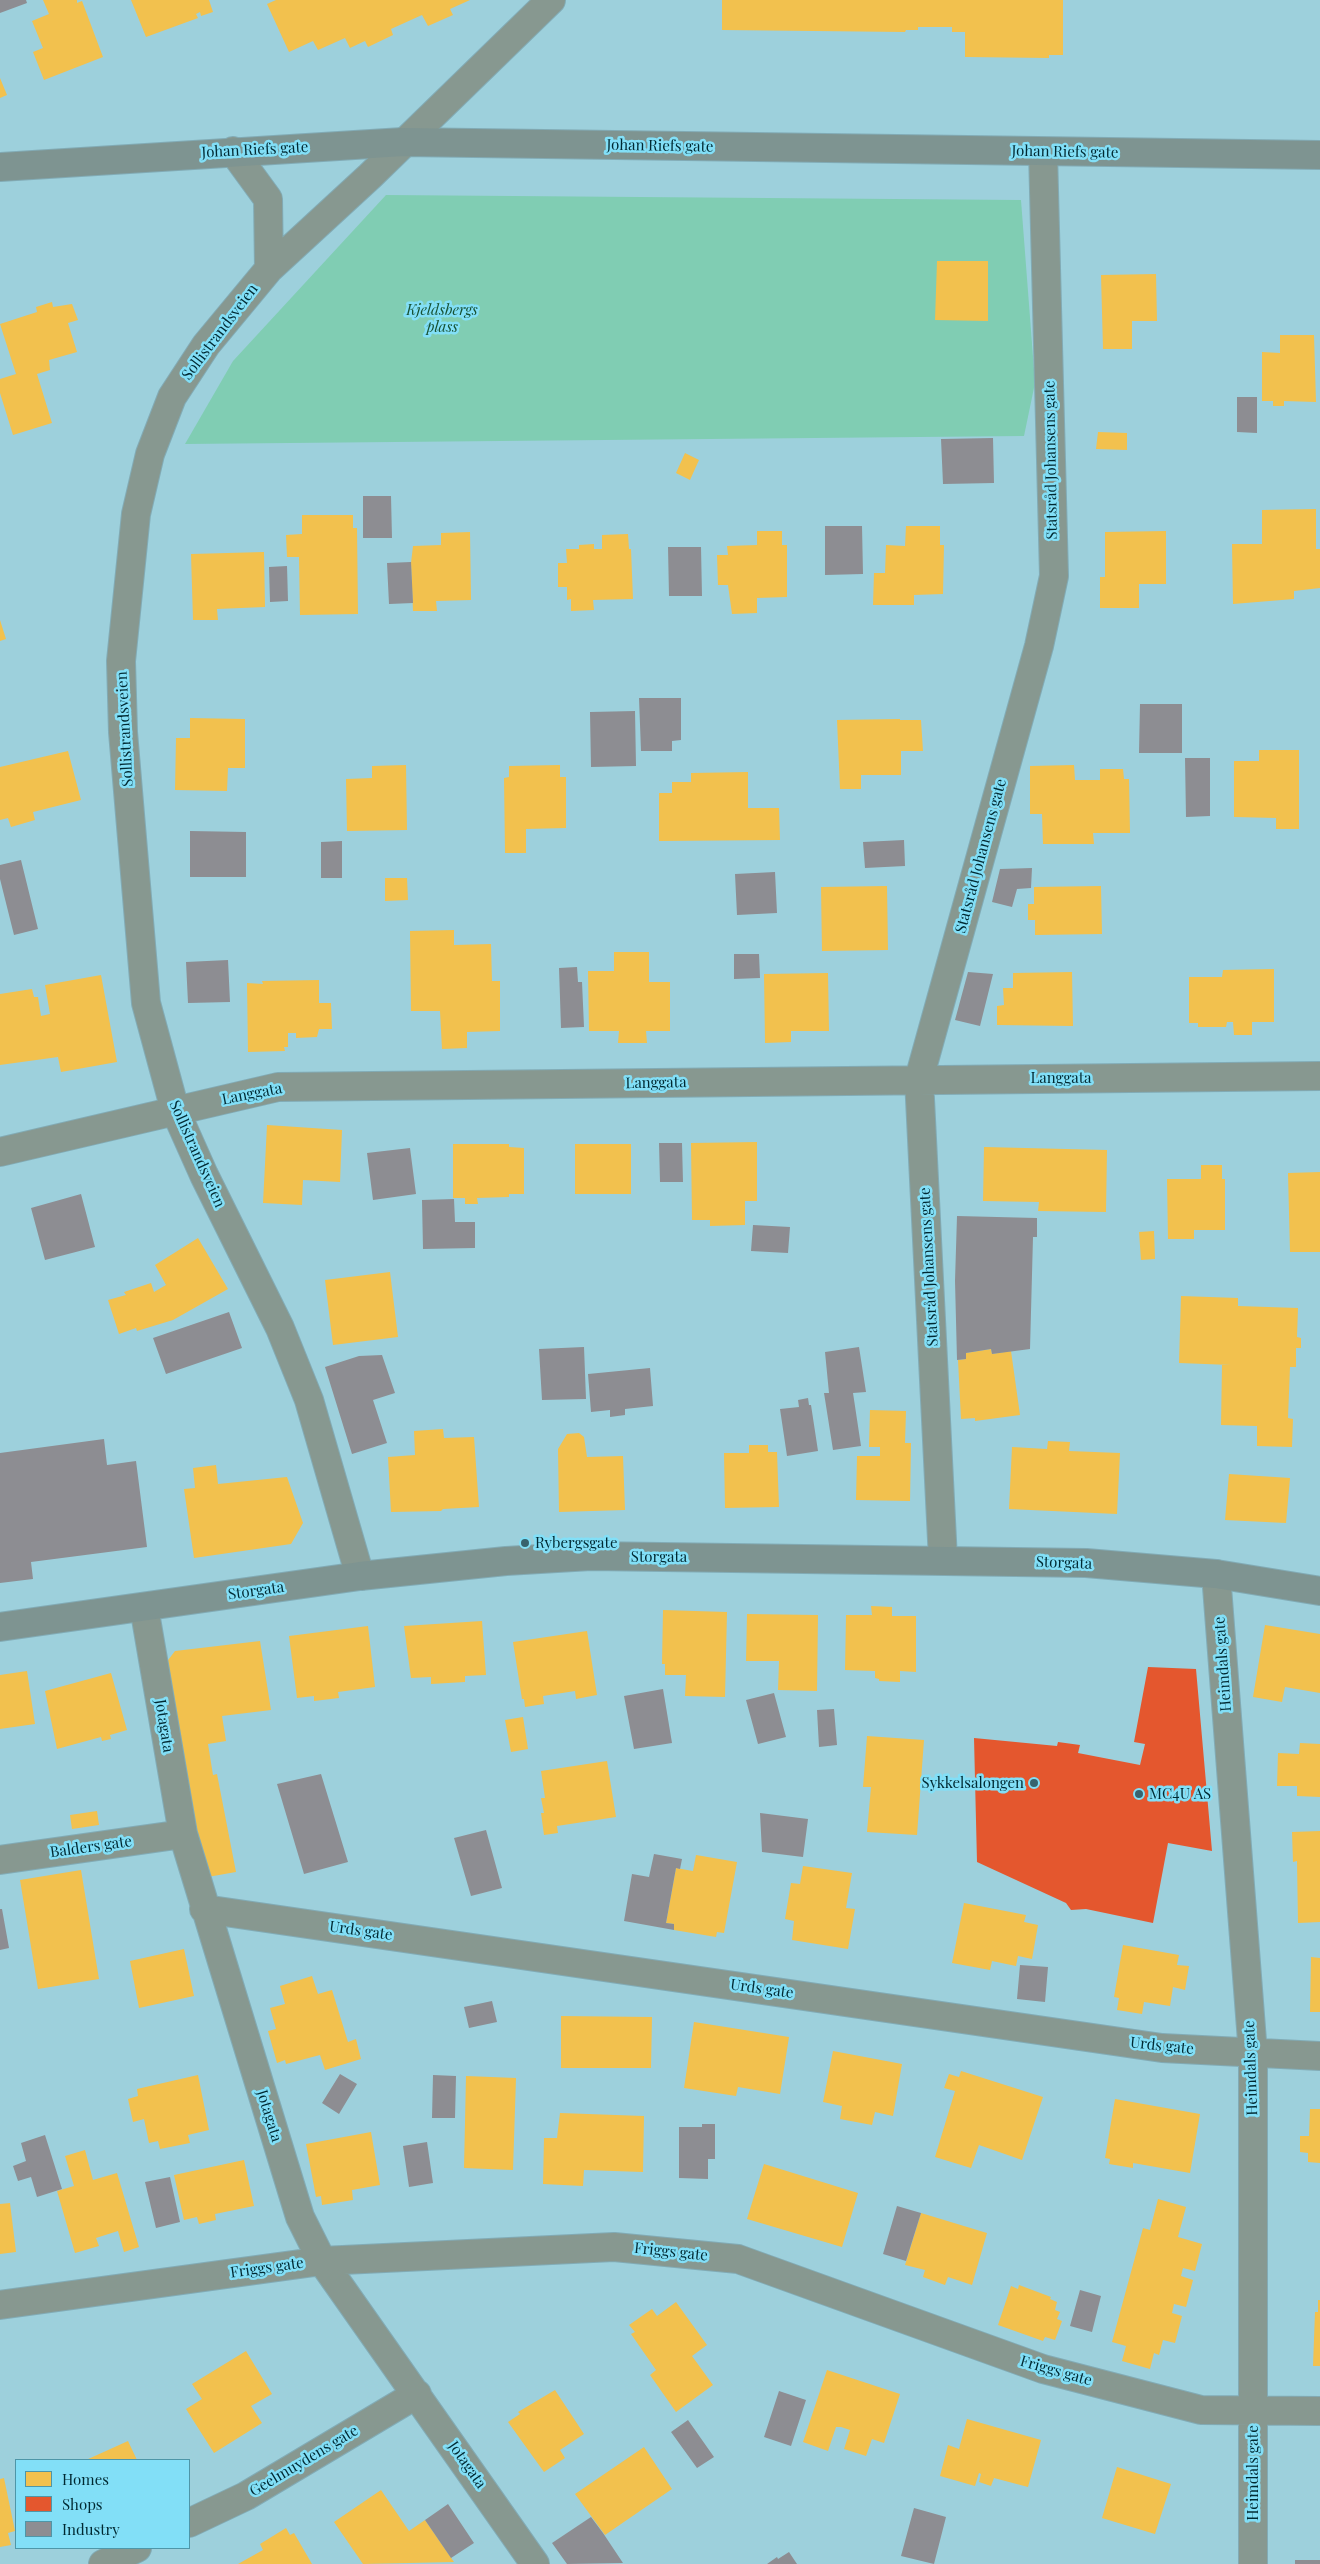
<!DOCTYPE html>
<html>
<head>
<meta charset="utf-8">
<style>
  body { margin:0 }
  #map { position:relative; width:1320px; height:2564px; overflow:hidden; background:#9dd0dc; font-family:"Playfair Display",serif }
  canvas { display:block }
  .legend { position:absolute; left:15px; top:2459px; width:175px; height:90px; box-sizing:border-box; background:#82dff7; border:1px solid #4e96a8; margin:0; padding:6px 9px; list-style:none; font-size:15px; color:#002932 }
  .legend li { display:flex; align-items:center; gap:10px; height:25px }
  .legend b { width:25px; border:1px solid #4e96a8 }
</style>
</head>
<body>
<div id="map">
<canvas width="1320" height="2564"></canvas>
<ul class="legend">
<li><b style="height:14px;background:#f2c14e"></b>Homes</li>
<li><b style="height:14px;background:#e4572e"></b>Shops</li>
<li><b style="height:14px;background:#8d8d92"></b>Industry</li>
</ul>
</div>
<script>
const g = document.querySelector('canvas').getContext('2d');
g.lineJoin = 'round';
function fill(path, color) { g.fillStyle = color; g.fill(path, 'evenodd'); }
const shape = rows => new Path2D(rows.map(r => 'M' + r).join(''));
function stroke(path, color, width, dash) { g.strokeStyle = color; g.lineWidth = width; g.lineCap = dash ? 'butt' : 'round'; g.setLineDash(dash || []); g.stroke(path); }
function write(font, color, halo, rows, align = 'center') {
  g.font = font + ' "Playfair Display",serif'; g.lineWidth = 5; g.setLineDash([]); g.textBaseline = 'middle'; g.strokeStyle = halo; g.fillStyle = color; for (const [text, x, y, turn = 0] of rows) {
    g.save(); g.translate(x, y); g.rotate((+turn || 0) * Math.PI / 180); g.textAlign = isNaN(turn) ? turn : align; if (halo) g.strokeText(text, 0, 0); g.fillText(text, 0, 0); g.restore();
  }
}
const green = shape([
  [386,195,1021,200,1035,383,1024,436,185,444,233,361]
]);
const homes = shape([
  [43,0,77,0,77,3,82,1,103,57,44,80,33,52,43,48,32,21,49,14],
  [131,0,209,0,213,12,201,16,200,12,196,14,198,18,146,37],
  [276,0,470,0,450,9,453,15,428,26,422,15,391,29,393,35,368,47,365,41,350,48,345,38,318,50,313,41,289,52,267,4],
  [722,0,1063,0,1063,55,1049,55,1049,58,965,57,965,32,952,32,952,27,918,27,918,30,906,30,905,32,722,30],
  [0,78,7,95,0,98],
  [937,261,988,261,988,321,935,320],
  [1156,274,1157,321,1132,321,1132,349,1103,349,1101,275],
  [52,302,53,307,72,304,78,320,68,323,77,352,49,360,50,370,37,374,52,423,13,435,0,393,0,379,16,374,0,324,37,312,36,307],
  [1280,335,1314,335,1316,402,1284,401,1284,406,1273,406,1273,401,1262,401,1262,352,1280,353],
  [1098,432,1127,433,1127,450,1096,449],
  [685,453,699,460,690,480,676,473],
  [1316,509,1316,549,1320,549,1320,588,1294,591,1294,599,1233,604,1232,544,1262,544,1262,510],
  [302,515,353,515,353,528,357,528,358,614,300,615,299,557,287,557,286,535,302,534],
  [906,526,940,526,940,545,944,545,943,594,914,595,914,605,873,605,874,573,885,573,886,545,905,546],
  [757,531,782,531,782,545,787,545,787,597,757,598,757,613,732,614,728,585,718,585,717,555,728,555,727,546,757,545],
  [1166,531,1166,584,1139,584,1139,608,1100,608,1100,577,1105,577,1105,532],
  [470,532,471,600,436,601,437,611,413,611,411,563,413,546,441,545,441,533],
  [628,534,629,549,631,549,633,599,593,600,594,610,571,611,571,599,567,600,567,587,558,587,558,563,567,563,566,549,579,549,579,545,594,544,594,549,602,549,602,535],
  [264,552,265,607,217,609,218,620,193,620,191,554],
  [0,620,6,639,0,641],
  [190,718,245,719,245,768,228,768,227,791,175,790,176,738,190,738],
  [900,719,900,720,921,720,923,751,901,751,901,775,861,775,861,789,840,789,837,720],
  [1259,750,1299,750,1299,829,1276,829,1276,818,1234,817,1234,761,1259,761],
  [68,751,81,800,33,812,35,820,11,827,8,818,0,820,0,767],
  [406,765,407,830,347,831,346,779,372,778,372,766],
  [560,765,560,777,566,777,566,828,526,829,526,853,505,853,504,778,509,777,509,766],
  [1074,765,1075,780,1100,780,1100,769,1123,769,1124,779,1129,779,1130,833,1093,833,1094,844,1043,844,1042,814,1030,814,1030,766],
  [748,772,748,808,779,808,780,840,659,841,659,793,672,793,672,782,691,782,691,773],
  [385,878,407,878,408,900,385,901],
  [887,886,888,950,822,951,821,887],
  [1101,886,1102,934,1035,935,1035,920,1028,920,1028,904,1034,904,1034,887],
  [454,930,454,945,491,944,492,981,500,981,500,1031,467,1032,467,1048,442,1049,440,1011,411,1011,410,931],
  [614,952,649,952,649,982,670,982,670,1031,646,1031,647,1043,618,1043,619,1031,589,1031,588,971,614,971],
  [1274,969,1274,1022,1252,1022,1252,1035,1234,1035,1233,1022,1227,1022,1226,1027,1198,1027,1198,1023,1189,1023,1189,977,1222,977,1223,970],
  [1072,972,1073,1026,997,1025,997,1006,1004,1005,1003,988,1013,988,1013,973],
  [828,973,829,1031,791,1031,791,1042,765,1043,764,974],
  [101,975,117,1062,61,1072,58,1057,0,1065,0,994,32,989,34,997,38,997,41,1016,50,1014,45,985],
  [319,980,319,1003,331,1003,332,1029,319,1029,317,1037,296,1038,296,1033,288,1033,288,1047,284,1047,285,1051,248,1052,247,983,263,984,262,981],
  [267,1125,342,1130,340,1182,303,1180,302,1205,263,1203],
  [757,1142,757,1201,745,1201,745,1225,710,1226,710,1220,692,1220,691,1143],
  [453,1144,509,1144,509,1147,524,1148,524,1194,509,1194,509,1197,477,1198,478,1204,465,1204,465,1198,453,1198],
  [575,1144,631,1144,631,1194,575,1194],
  [984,1147,1107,1150,1106,1212,1038,1211,1039,1202,983,1201],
  [1201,1165,1222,1165,1222,1179,1225,1179,1225,1230,1194,1230,1194,1239,1168,1239,1167,1179,1201,1179],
  [1320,1172,1320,1252,1290,1252,1288,1173],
  [1154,1231,1155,1259,1141,1260,1139,1232],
  [198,1238,228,1289,173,1320,137,1331,136,1328,119,1334,108,1300,126,1295,124,1292,151,1283,154,1292,166,1285,155,1265],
  [390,1272,398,1337,333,1345,325,1280],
  [1181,1296,1238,1298,1238,1306,1298,1308,1297,1337,1301,1338,1301,1348,1296,1348,1296,1367,1290,1367,1288,1418,1293,1419,1292,1447,1257,1446,1257,1426,1221,1425,1222,1365,1231,1365,1179,1363],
  [991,1349,992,1354,1011,1351,1020,1415,975,1421,975,1418,961,1419,958,1360,966,1359,966,1353],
  [870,1410,906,1411,905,1443,911,1443,910,1501,856,1500,857,1456,880,1456,880,1447,869,1447],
  [443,1429,444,1438,474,1437,479,1507,443,1509,441,1511,391,1512,388,1457,415,1455,414,1431],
  [579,1433,584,1437,587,1457,623,1456,625,1510,559,1512,558,1449,567,1434],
  [1048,1441,1070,1442,1069,1451,1120,1453,1117,1514,1009,1509,1012,1447,1047,1449],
  [749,1445,768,1445,768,1452,777,1452,779,1507,725,1508,724,1453,749,1453],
  [216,1465,218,1484,287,1477,303,1523,291,1544,194,1558,184,1489,195,1488,193,1468],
  [1229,1474,1290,1478,1286,1523,1225,1520],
  [871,1606,892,1607,892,1616,916,1616,916,1672,900,1671,900,1682,879,1681,879,1679,875,1678,875,1671,845,1670,846,1615,872,1615],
  [663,1610,727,1612,725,1697,685,1696,686,1675,665,1675,665,1664,662,1664],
  [747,1614,818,1615,817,1691,778,1690,779,1661,746,1661],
  [482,1621,486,1675,465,1676,465,1682,431,1684,431,1677,411,1678,404,1626],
  [1265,1625,1320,1634,1320,1693,1285,1687,1282,1702,1253,1697],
  [368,1626,375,1687,338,1692,339,1698,314,1701,314,1696,297,1698,289,1636],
  [587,1631,597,1695,576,1699,575,1691,543,1696,544,1704,525,1707,524,1699,522,1699,513,1642],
  [260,1641,271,1710,222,1716,226,1741,208,1744,213,1775,217,1774,236,1872,202,1878,162,1668,175,1651],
  [27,1671,35,1724,0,1729,0,1675],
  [111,1673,127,1730,110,1735,111,1739,102,1741,101,1737,57,1749,45,1691],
  [523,1717,528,1749,511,1752,505,1720],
  [867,1736,924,1740,917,1835,867,1832,871,1787,863,1787],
  [1300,1743,1320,1744,1320,1797,1297,1796,1297,1786,1277,1786,1278,1753,1299,1754],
  [607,1761,616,1817,557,1826,558,1833,544,1835,541,1813,544,1813,541,1798,545,1798,541,1771],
  [97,1811,99,1825,72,1829,70,1815],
  [1320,1831,1320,1922,1298,1923,1297,1861,1293,1862,1292,1832],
  [696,1855,737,1862,724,1933,717,1932,716,1937,674,1930,674,1924,666,1923,676,1868,693,1871],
  [803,1866,852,1873,846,1908,855,1909,848,1949,792,1940,794,1921,785,1919,791,1883,800,1884],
  [81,1870,99,1979,38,1989,20,1880],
  [964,1903,1026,1915,1024,1922,1038,1925,1032,1959,1018,1956,1016,1966,992,1961,990,1970,952,1963],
  [1123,1945,1179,1955,1177,1965,1189,1966,1185,1990,1173,1987,1170,2006,1144,2002,1142,2014,1117,2010,1119,1998,1114,1997],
  [184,1949,194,1996,139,2008,130,1961],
  [1311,1957,1320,1958,1320,2012,1310,2012],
  [312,1976,318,1994,332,1990,348,2042,356,2039,361,2059,325,2070,320,2055,286,2064,285,2060,277,2063,268,2031,276,2029,270,2008,285,2004,280,1986],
  [561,2016,652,2017,651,2068,561,2068],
  [694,2022,789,2037,780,2094,738,2087,736,2096,684,2088],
  [833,2051,902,2064,893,2116,875,2112,872,2125,840,2119,842,2106,823,2102],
  [961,2071,1043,2097,1022,2160,979,2145,971,2168,935,2157,955,2091,944,2088,949,2074,959,2077],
  [198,2075,209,2130,188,2135,190,2143,160,2149,158,2141,149,2143,144,2119,133,2122,128,2099,138,2096,137,2089],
  [466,2076,516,2078,513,2170,464,2168],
  [1115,2099,1200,2114,1190,2173,1133,2163,1133,2168,1109,2164,1110,2159,1105,2158],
  [1310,2109,1320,2109,1320,2163,1308,2162,1308,2153,1300,2152,1300,2136,1309,2136],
  [560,2113,644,2116,643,2172,584,2170,583,2186,543,2184,544,2138,557,2138],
  [371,2132,380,2185,352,2190,353,2200,322,2205,321,2196,316,2197,306,2144],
  [85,2150,93,2180,117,2173,139,2247,124,2252,118,2231,96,2238,99,2246,75,2253,57,2191,74,2186,65,2156],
  [244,2160,254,2206,215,2214,216,2220,199,2224,197,2217,184,2220,174,2175],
  [764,2164,858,2193,842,2247,747,2219],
  [1158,2199,1186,2207,1178,2237,1202,2244,1195,2271,1183,2268,1181,2276,1193,2280,1186,2307,1174,2304,1172,2313,1182,2316,1175,2343,1163,2340,1159,2355,1154,2353,1150,2369,1122,2361,1126,2346,1112,2342,1143,2228,1150,2230],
  [10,2203,16,2252,0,2254,0,2204],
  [921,2213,987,2233,972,2285,948,2277,945,2285,923,2277,925,2270,905,2265],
  [1019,2285,1051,2297,1050,2299,1057,2302,1055,2310,1060,2312,1057,2319,1062,2321,1055,2340,1045,2337,1043,2341,998,2325,1011,2286,1018,2289],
  [1318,2300,1320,2300,1320,2366,1313,2366,1315,2312,1318,2312],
  [676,2302,707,2345,692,2356,713,2385,676,2412,650,2375,656,2370,631,2334,635,2332,629,2325,652,2309,657,2316],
  [246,2351,272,2394,251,2406,262,2423,214,2453,186,2409,202,2399,192,2384],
  [827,2370,900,2394,884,2443,872,2439,866,2456,844,2449,850,2430,841,2427,836,2427,828,2451,803,2442],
  [555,2390,584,2434,560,2450,565,2458,544,2472,508,2422,520,2414,518,2412],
  [967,2419,1041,2440,1028,2487,994,2478,991,2486,979,2482,981,2474,979,2473,975,2486,940,2476,948,2445,959,2449],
  [128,2441,137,2460,86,2460],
  [644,2447,672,2489,605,2535,575,2494],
  [1117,2467,1171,2484,1155,2534,1102,2518],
  [4,2478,15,2531,8,2533,11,2545,0,2547,0,2479],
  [381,2490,409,2531,425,2520,454,2562,363,2564,334,2522],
  [286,2528,290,2535,294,2533,312,2564,238,2564,263,2550,260,2544]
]);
const shops = shape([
  [1148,1667,1196,1669,1212,1851,1168,1843,1153,1923,1086,1909,1071,1910,1066,1903,977,1862,974,1738,1057,1746,1058,1742,1080,1745,1078,1753,1140,1765,1145,1744,1134,1742]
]);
const industry = shape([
  [0,0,26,0,27,3,0,13],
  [1237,397,1257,397,1257,433,1237,432],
  [993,438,994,483,943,484,941,439],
  [363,496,391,496,392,538,363,538],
  [825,526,862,526,863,574,825,575],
  [668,547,701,547,702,596,669,596],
  [411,562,413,603,389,604,387,563],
  [287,566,288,601,270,602,269,567],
  [639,698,681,698,681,740,672,741,672,751,641,751],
  [1140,704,1182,704,1182,753,1139,753],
  [635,711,636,766,591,767,590,712],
  [1185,758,1210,758,1210,816,1186,817],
  [190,831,246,832,246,877,190,877],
  [904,840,905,866,865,868,863,842],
  [342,841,342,878,321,878,321,842],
  [21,860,38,929,14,935,0,879,0,865],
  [1032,868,1031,888,1017,889,1012,907,992,902,1000,869],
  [775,872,777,913,737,915,735,874],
  [734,954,759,954,760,978,734,979],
  [228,960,230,1002,188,1003,186,962],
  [577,967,578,982,582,982,584,1027,561,1028,559,968],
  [968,972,993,974,980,1026,955,1020],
  [659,1143,682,1143,683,1182,660,1182],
  [410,1148,416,1194,373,1200,367,1153],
  [81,1194,95,1247,45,1260,31,1208],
  [454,1199,455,1222,475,1222,475,1248,423,1249,422,1200],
  [957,1216,1037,1218,1037,1237,1033,1237,1030,1349,992,1354,991,1349,966,1353,966,1359,957,1360,955,1281],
  [753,1225,790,1227,788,1253,751,1251],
  [229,1312,242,1348,166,1374,153,1338],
  [584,1347,586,1399,542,1400,539,1349],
  [859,1347,866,1392,853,1393,861,1446,833,1450,824,1393,829,1393,825,1352],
  [382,1355,395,1393,373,1400,387,1443,352,1454,325,1367,359,1356],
  [650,1368,653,1406,625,1409,625,1415,610,1417,610,1410,591,1412,588,1374],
  [808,1398,809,1405,811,1405,818,1451,787,1456,780,1409,799,1407,798,1400],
  [104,1439,107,1465,136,1461,147,1547,31,1562,33,1579,0,1583,0,1453],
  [663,1689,672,1743,634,1749,624,1696],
  [774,1693,786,1737,758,1744,746,1700],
  [834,1709,837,1745,819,1747,817,1710],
  [321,1774,348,1862,304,1874,277,1784],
  [760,1813,808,1819,803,1857,762,1852],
  [486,1830,502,1888,471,1896,454,1838],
  [654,1854,682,1859,680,1869,676,1868,666,1923,674,1924,674,1930,624,1921,632,1874,649,1877],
  [0,1909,2,1909,9,1948,0,1950],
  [1020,1965,1048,1967,1045,2002,1017,1999],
  [492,2001,497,2022,469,2028,464,2007],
  [340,2074,357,2084,339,2114,322,2103],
  [433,2075,456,2076,455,2118,432,2118],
  [702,2124,715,2124,715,2159,708,2159,708,2179,679,2178,679,2127,702,2127],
  [45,2135,62,2189,37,2197,31,2177,18,2181,13,2166,26,2161,21,2143],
  [427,2142,433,2183,409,2187,403,2146],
  [170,2177,180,2222,156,2228,145,2182],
  [897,2206,921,2213,906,2261,883,2254],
  [1080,2290,1101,2296,1092,2332,1070,2326],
  [779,2391,806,2400,791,2446,764,2437],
  [688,2420,714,2457,697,2468,671,2432],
  [448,2504,474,2543,451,2558,425,2520],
  [914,2508,946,2517,934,2564,901,2556],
  [591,2517,603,2533,623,2563,567,2564,552,2543],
  [789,2552,797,2564,767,2564,777,2557,778,2559],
  [1295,2560,1320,2560,1320,2564,1295,2564]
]);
const minor = shape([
  [233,151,268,199,269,269],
  [0,1152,278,1087,1320,1076],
  [943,1560,919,1079,1039,646,1054,576,1043,152],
  [1216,1574,1253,2054,1253,2564],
  [360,1576,309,1400,280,1328,204,1175,175,1110,146,1003,123,732,121,661,136,514,150,454,172,397,206,345,269,269,370,176,551,0],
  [144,1607,183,1834,300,2217,322,2261,535,2564],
  [0,1860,183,1834],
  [204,1909,1162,2048,1320,2056],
  [0,2305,322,2261,614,2247,738,2259,1043,2369,1201,2410,1320,2411],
  [189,2523,246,2496,417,2394],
  [103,2564,137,2548]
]);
const major = shape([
  [0,167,403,142,1320,155],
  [0,1627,360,1576,506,1561,591,1556,1086,1563,1216,1574,1320,1591]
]);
const markers = [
  [525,1543,5,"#37636e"],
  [1034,1783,5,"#37636e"],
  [1139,1794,5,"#37636e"]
];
const streetNames = [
  ["Johan Riefs gate",660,146,1],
  ["Johan Riefs gate",255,150,-3],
  ["Johan Riefs gate",1065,152,1],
  ["Sollistrandsveien",220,332,-53],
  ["Statsråd Johansens gate",1051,460,-91],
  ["Sollistrandsveien",125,729,-93],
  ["Statsråd Johansens gate",981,856,-75],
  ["Langgata",1061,1078],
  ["Langgata",656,1083,-1],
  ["Langgata",252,1094,-11],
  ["Sollistrandsveien",197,1154,66],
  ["Statsråd Johansens gate",929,1267,-93],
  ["Storgata",659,1557],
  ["Storgata",1064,1563,2],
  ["Storgata",256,1591,-8],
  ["Heimdals gate",1223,1664,-94],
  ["Jotagata",164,1726,81],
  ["Balders gate",91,1847,-8],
  ["Urds gate",361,1931,8],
  ["Urds gate",762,1989,8],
  ["Urds gate",1162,2046,6],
  ["Heimdals gate",1251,2068,-92],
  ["Jotagata",269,2116,73],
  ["Friggs gate",671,2252,6],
  ["Friggs gate",267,2268,-8],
  ["Friggs gate",1056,2371,16],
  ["Geelmuydens gate",304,2461,-31],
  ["Jotagata",467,2465,55],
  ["Heimdals gate",1253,2473,-90]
];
const parkNames = [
  ["Kjeldsbergs",442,310],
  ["plass",442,327]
];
const poiNames = [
  ["Rybergsgate",535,1543],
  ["Sykkelsalongen",1024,1783,"right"],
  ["MC4U AS",1149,1794]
];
fill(green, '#80cdb3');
fill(homes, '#f2c14e');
fill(shops, '#e4572e');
fill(industry, '#8d8d92');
stroke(minor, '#82abb5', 30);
stroke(major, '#82abb5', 30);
stroke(minor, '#879890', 28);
stroke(major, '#7e9491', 28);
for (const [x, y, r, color] of markers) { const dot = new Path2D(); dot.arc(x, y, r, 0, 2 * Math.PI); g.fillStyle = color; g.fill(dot); stroke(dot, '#82dff7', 2); }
write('15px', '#002932', '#82dff7', streetNames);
write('italic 15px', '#175133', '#82dff7', parkNames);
write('15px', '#002932', '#82dff7', poiNames, 'left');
</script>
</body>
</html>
